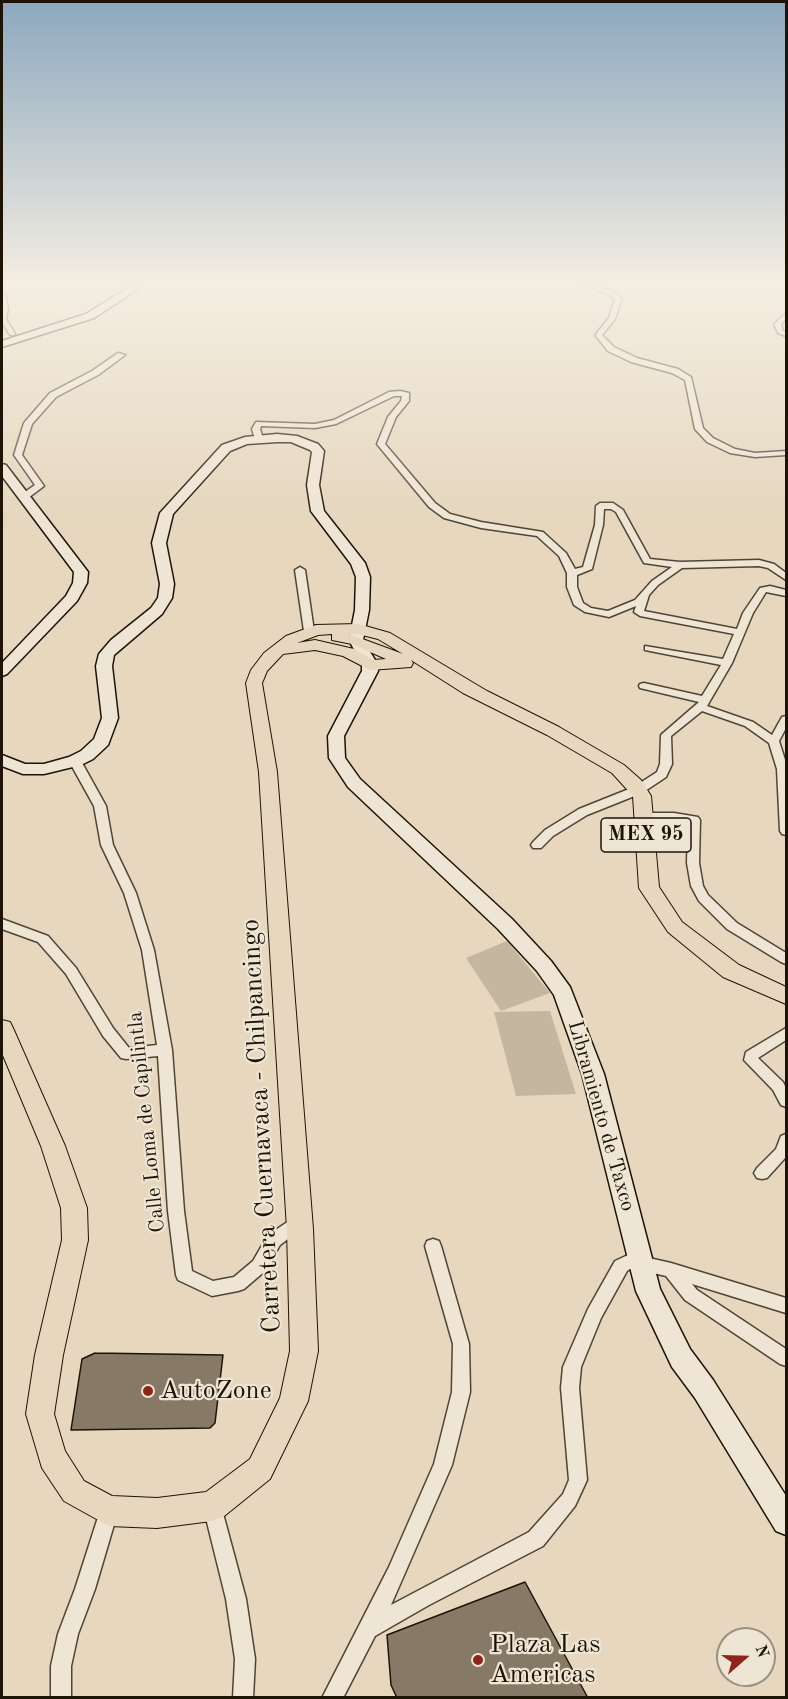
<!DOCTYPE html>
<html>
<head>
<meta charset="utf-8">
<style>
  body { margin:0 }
  #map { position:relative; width:788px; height:1699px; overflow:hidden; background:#e6d7be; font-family:"Old Standard TT",serif }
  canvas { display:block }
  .frame { position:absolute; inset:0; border:3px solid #1e1406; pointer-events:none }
  .north { position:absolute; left:716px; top:1627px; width:60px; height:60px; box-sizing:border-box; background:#efe5d5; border:2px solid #9b9182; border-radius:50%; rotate:70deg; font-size:16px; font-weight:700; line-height:24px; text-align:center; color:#1e1406 }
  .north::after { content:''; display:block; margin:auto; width:21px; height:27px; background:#8f2418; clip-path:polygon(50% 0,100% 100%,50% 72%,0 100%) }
</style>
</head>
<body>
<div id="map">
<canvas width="788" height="1699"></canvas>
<div class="frame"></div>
<div class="north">N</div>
</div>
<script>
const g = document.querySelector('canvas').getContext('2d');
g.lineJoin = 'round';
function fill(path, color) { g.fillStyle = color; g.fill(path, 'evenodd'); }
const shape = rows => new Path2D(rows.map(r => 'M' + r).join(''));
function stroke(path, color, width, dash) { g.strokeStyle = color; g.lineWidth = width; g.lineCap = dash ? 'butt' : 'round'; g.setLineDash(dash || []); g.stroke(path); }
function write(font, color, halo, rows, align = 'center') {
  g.font = font + ' "Old Standard TT",serif'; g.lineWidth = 4.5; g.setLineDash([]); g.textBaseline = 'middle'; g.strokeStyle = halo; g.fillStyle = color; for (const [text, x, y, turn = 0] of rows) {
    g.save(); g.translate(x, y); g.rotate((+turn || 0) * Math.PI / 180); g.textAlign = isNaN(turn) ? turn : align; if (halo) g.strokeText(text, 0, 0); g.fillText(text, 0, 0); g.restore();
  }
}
const green = shape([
  [507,941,550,993,501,1011,466,958],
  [550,1011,576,1094,516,1096,494,1012]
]);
const building = shape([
  [95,1353,223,1355,215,1423,210,1428,71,1430,82,1359,95,1353],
  [525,1582,588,1698,397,1698,391,1685,387,1635,525,1582]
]);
const minor = shape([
  [582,285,594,285,611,291,622,298,615,319,602,335,614,347,637,358,678,369,691,377,703,428,713,438,735,449,755,453,786,451,786,455,755,457,730,453,707,442,695,429,685,380,672,373,631,362,608,351,596,336,596,334,609,318,615,299,607,293,582,285],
  [2,292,5,294,8,309,6,319,15,334,14,335,10,335,2,322,2,292],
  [786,313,786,318,781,324,783,331,786,332,786,336,778,333,774,324,786,313],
  [118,353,125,355,98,375,56,397,32,424,22,455,44,486,28,498,22,498,22,494,35,485,14,455,24,423,50,393,92,371,118,353],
  [400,391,409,393,409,401,396,417,385,444,435,503,450,514,481,522,543,532,566,553,575,569,583,567,595,525,596,506,600,503,613,503,623,510,650,559,680,562,759,560,774,564,786,573,786,580,768,568,759,566,682,568,658,585,649,595,644,611,737,629,743,613,760,588,770,586,786,590,786,596,766,592,753,613,732,663,707,706,753,722,772,735,782,717,786,716,786,728,779,741,786,763,786,835,782,834,780,831,777,769,769,743,745,726,702,711,671,736,672,764,666,777,642,793,587,815,553,836,541,848,533,848,531,845,533,842,545,830,579,809,634,787,657,772,660,764,661,735,699,702,640,688,639,686,640,684,644,683,702,696,721,665,645,650,645,646,723,659,734,634,640,616,634,612,636,606,609,617,585,612,574,605,567,587,567,573,559,556,537,536,481,528,444,518,429,507,377,444,388,417,401,401,402,396,394,396,336,424,315,428,261,426,260,429,263,439,259,441,255,439,252,429,256,422,315,424,334,420,389,392,400,391],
  [604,509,611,509,616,512,644,563,672,567,652,581,635,600,608,611,591,608,583,603,577,587,577,575,592,569,603,525,604,509],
  [300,567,305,570,314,631,309,634,304,631,295,570,300,567],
  [75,758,81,761,106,806,113,845,136,893,154,950,172,1050,184,1211,192,1271,213,1281,234,1277,253,1261,268,1235,298,1215,304,1217,306,1222,304,1227,280,1245,265,1271,244,1289,238,1291,212,1296,178,1280,176,1275,168,1211,158,1056,126,1059,121,1058,103,1036,66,974,38,942,2,929,2,919,48,936,76,968,113,1028,129,1048,157,1045,142,950,124,893,101,845,94,806,69,761,75,758],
  [646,813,674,813,698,817,700,820,699,863,703,886,708,895,737,923,786,953,786,964,781,962,727,929,699,901,691,886,687,863,688,823,642,820,640,817,646,813],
  [786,1028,786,1040,758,1058,783,1082,786,1088,786,1107,781,1105,773,1090,744,1060,746,1052,786,1028],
  [786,1134,786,1157,767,1178,762,1179,757,1178,754,1173,757,1168,776,1149,781,1136,786,1134],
  [433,1239,439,1241,441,1246,469,1344,470,1392,452,1465,391,1605,529,1532,563,1494,569,1480,561,1388,563,1367,588,1309,615,1261,628,1255,640,1256,671,1263,786,1298,786,1313,692,1284,697,1290,786,1349,786,1366,780,1364,685,1300,666,1276,640,1270,630,1269,627,1271,601,1318,581,1367,579,1388,587,1480,575,1506,543,1546,429,1605,375,1636,343,1698,322,1698,389,1567,434,1464,452,1392,453,1344,425,1246,427,1241,433,1239],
  [212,1497,219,1499,221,1506,246,1599,255,1659,253,1698,233,1698,235,1659,226,1599,203,1506,205,1499,212,1497],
  [109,1502,116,1504,118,1511,95,1589,78,1634,71,1666,71,1698,51,1698,51,1666,58,1634,75,1589,100,1511,102,1504,109,1502]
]);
const secondary = shape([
  [132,285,144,285,94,318,2,347,2,341,86,314,132,285],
  [277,434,297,436,318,444,324,451,319,485,324,511,365,563,370,577,369,610,363,640,378,665,378,671,344,736,345,758,360,779,512,919,551,961,570,987,604,1074,660,1289,690,1349,713,1380,786,1496,786,1535,776,1531,695,1398,672,1367,636,1291,582,1074,554,995,537,971,498,929,348,787,329,758,328,736,362,671,362,665,349,640,355,610,356,577,351,564,311,511,307,485,312,452,310,450,291,442,277,442,247,444,230,451,173,514,166,543,174,584,172,598,162,614,114,655,112,666,118,718,108,745,93,759,81,765,44,774,23,774,2,766,2,755,25,764,44,764,69,757,81,751,94,739,102,718,96,666,99,654,111,640,151,608,158,598,160,584,152,543,160,513,222,445,245,437,277,434],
  [2,464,6,465,88,572,87,583,77,601,7,674,2,676,2,663,66,596,73,583,74,572,2,476,2,464]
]);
const primary = shape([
  [358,624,390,633,487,691,559,727,624,765,641,780,651,796,659,887,682,922,739,965,786,987,786,1004,723,977,668,932,639,888,633,796,612,773,547,735,463,693,411,660,413,663,411,667,370,670,343,656,315,650,283,654,267,671,262,683,277,772,313,1229,318,1351,308,1401,270,1479,223,1517,212,1521,157,1528,109,1526,64,1501,42,1468,26,1414,35,1355,62,1240,61,1208,41,1146,2,1053,2,1020,10,1022,13,1028,65,1146,87,1208,88,1240,63,1355,54,1414,65,1451,84,1481,112,1496,157,1498,206,1492,250,1459,280,1398,290,1351,287,1229,259,772,246,683,251,670,264,653,286,636,316,625,358,624],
  [332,634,332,640,352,644,386,659,373,660,354,649,315,640,297,643,318,635,332,634],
  [349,634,358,634,378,639,403,654,349,634]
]);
const markers = [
  [148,1391,6,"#8f2418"],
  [478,1660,6,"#8f2418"]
];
const shields = [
  [646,835,90]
];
const shieldNames = [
  ["MEX 95",646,835]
];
const streetNames = [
  ["Libramiento de Taxco",601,1116,74],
  ["Calle Loma de Capilintla",147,1122,-96]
];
const nearStreetnames = [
  ["Carretera Cuernavaca - Chilpancingo",262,1126,-93]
];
const nearPoinames = [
  ["AutoZone",160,1391],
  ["Plaza Las",490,1645],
  ["Americas",490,1675]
];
fill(green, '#c4b69f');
fill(building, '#867966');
stroke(building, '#1e1406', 1.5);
stroke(minor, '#504534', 3);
stroke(secondary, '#1e1406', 3);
stroke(primary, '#1e1406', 2);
fill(minor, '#efe5d5');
fill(secondary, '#efe5d5');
fill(primary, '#e6d7be');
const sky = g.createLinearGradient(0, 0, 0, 523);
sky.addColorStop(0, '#8ca8be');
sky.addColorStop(0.54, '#f4ede2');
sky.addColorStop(1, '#f4ede200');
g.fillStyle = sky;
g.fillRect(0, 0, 788, 523);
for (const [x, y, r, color] of markers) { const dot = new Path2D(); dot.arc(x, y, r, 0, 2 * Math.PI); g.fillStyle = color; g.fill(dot); stroke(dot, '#efe5d5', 2); }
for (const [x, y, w] of shields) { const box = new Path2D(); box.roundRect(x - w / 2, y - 17, w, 34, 4.5); g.fillStyle = '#efe5d5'; g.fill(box); stroke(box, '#1e1406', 1.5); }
write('bold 20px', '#1e1406', null, shieldNames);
write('21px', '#1e1406', '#efe5d5', streetNames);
write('26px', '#1e1406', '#efe5d5', nearStreetnames);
write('26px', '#1e1406', '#efe5d5', nearPoinames, 'left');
</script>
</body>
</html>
